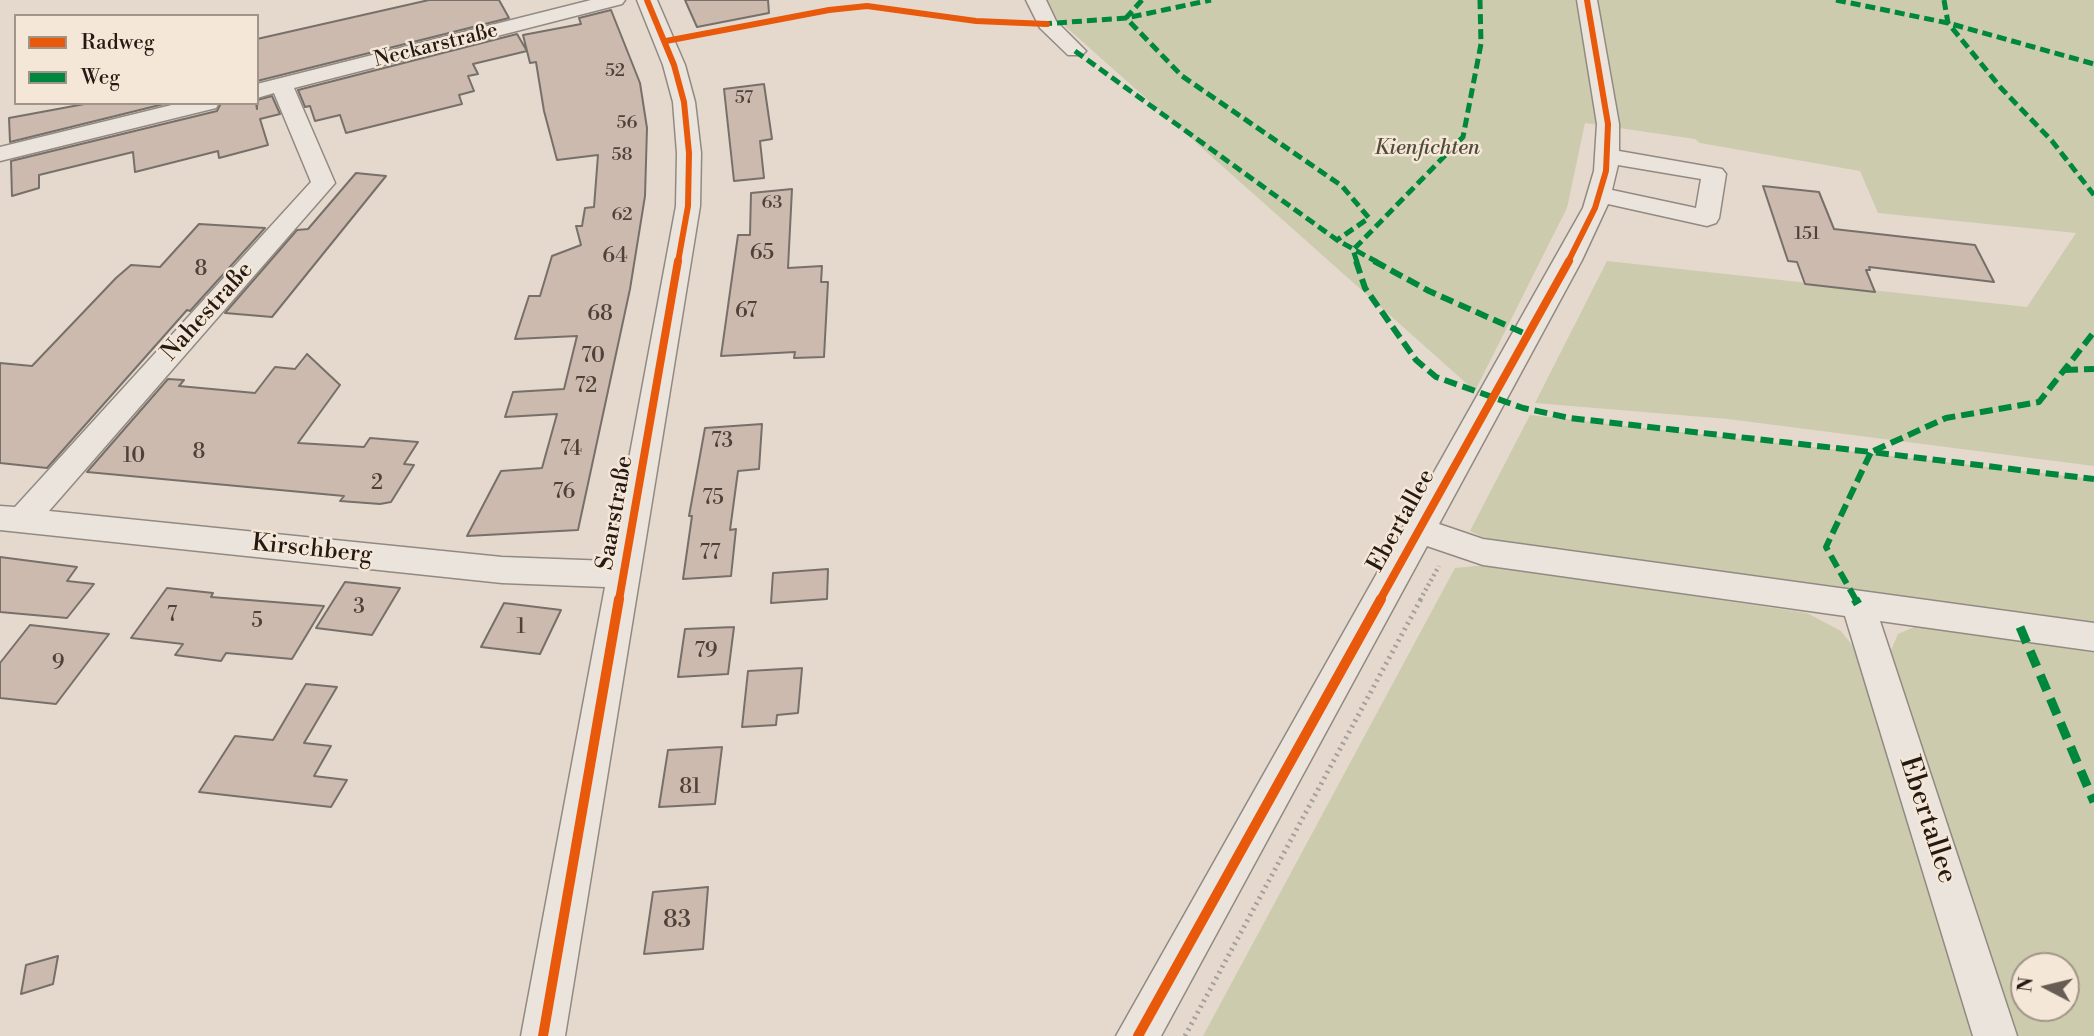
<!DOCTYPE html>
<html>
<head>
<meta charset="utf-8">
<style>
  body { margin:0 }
  #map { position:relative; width:2094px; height:1036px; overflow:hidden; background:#e4d9cc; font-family:"Libre Bodoni",serif }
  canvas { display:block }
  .legend { position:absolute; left:14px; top:14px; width:245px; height:91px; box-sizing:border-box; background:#f4e7d7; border:2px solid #a19589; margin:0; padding:9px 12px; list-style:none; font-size:21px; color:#241913 }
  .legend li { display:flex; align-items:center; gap:14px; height:35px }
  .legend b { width:35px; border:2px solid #a19589 }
  .north { position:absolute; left:2010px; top:952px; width:70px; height:70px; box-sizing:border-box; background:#f4e7d7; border:2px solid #a19589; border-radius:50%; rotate:277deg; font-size:19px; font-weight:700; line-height:28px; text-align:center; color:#241913 }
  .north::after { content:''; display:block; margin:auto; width:24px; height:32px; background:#675c54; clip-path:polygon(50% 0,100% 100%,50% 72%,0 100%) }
</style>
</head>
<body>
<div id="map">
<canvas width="2094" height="1036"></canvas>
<ul class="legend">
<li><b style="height:9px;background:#e8590c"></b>Radweg</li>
<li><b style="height:9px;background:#00873e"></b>Weg</li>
</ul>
<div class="north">N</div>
</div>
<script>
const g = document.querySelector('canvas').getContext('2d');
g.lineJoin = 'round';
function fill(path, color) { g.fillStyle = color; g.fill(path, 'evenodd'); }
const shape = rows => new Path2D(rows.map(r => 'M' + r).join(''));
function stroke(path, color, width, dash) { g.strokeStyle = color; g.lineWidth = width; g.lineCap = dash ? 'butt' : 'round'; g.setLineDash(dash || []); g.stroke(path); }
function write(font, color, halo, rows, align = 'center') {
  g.font = font + ' "Libre Bodoni",serif'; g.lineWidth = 5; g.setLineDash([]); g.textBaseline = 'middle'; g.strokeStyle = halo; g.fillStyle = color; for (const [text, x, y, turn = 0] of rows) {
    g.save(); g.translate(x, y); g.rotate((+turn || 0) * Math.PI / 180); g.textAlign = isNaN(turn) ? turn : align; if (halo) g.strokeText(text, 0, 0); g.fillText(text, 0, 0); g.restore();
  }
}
const green = shape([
  [1043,0,2094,0,2094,466,1728,419,1535,403,1607,261,2027,307,2076,233,1878,213,1860,171,1700,143,1695,139,1585,123,1567,208,1475,391,1048,11],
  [1530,415,2094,479,2094,622,1489,540,1470,531],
  [1486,565,1807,613,1841,631,1860,655,1974,1036,1203,1036,1455,568],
  [1921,624,2094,653,2094,1036,2013,1036,1889,655,1898,634],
  [2024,966,2066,966,2066,1008,2024,1008]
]);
const building = shape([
  [429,0,499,0,509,18,257,81,257,39,429,0],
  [685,0,768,0,769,13,697,27,685,0],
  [611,10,640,83,647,128,645,196,630,289,578,530,467,536,501,471,542,468,557,414,505,417,513,392,564,389,577,336,515,339,529,296,540,296,552,256,581,245,576,226,582,226,585,208,594,207,598,155,557,160,544,111,536,62,530,63,523,35,581,24,579,18,611,10],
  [517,34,527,51,473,64,478,74,468,76,474,91,459,95,462,104,346,133,340,115,315,121,310,106,305,107,298,90,517,34],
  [764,84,772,139,760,141,764,178,734,181,724,89,764,84],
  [272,96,280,114,260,119,268,145,219,158,218,151,135,172,133,152,39,175,39,188,12,196,11,161,217,111,221,103,256,103,257,109,257,100,272,96],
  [90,103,168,103,10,142,9,118,90,103],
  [356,173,386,176,272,317,225,313,297,230,308,229,356,173],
  [1763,186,1819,192,1834,229,1975,245,1994,282,1869,267,1870,270,1866,270,1875,292,1805,284,1797,262,1788,261,1763,186],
  [792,189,788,268,822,266,821,282,828,282,824,357,794,358,795,352,721,356,738,235,750,235,751,193,792,189],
  [199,224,265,228,190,311,187,310,47,468,0,463,0,363,32,366,116,278,131,265,160,267,199,224],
  [307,354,340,385,298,443,364,447,370,438,418,442,404,464,414,465,391,502,380,504,340,501,344,496,87,472,168,379,184,380,179,386,255,393,275,367,295,369,307,354],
  [762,424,759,469,738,471,730,530,736,529,731,576,683,579,692,516,689,516,705,428,762,424],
  [0,557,77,567,67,581,94,584,67,618,0,612,0,557],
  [828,569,827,599,771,603,773,573,828,569],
  [345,582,400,588,372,635,316,628,345,582],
  [167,588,213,593,211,597,324,606,292,659,226,653,221,661,175,655,183,644,131,638,167,588],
  [504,603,561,610,540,654,481,647,504,603],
  [30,625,109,634,56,704,0,698,0,663,30,625],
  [734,627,728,674,678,677,685,629,734,627],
  [802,668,798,713,777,715,776,725,742,727,748,671,802,668],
  [306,684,337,687,304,743,331,746,314,776,347,780,331,807,199,792,235,736,273,740,306,684],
  [722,747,715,804,659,807,668,750,722,747],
  [708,887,703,949,644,954,653,892,708,887],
  [58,956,53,984,21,994,26,965,58,956]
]);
const pathFar1 = shape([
  [1420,600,1439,566]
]);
const path = shape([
  [1185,1036,1421,599]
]);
const minor = shape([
  [591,0,625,0,622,4,294,88,335,183,49,511,502,557,610,561,676,206,677,153,673,102,663,65,637,0,657,0,685,65,695,102,701,153,700,206,565,1036,521,1036,605,587,502,583,0,530,0,506,15,507,311,182,274,93,257,98,257,84,591,0],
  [1026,0,1046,0,1056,21,1086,51,1082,55,1068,55,1040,28,1026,0],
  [1577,0,1597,0,1619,124,1619,151,1722,169,1726,174,1719,218,1716,223,1707,226,1608,204,1582,260,1439,524,1483,539,2094,623,2094,651,1880,621,2017,1036,1973,1036,1845,616,1483,565,1427,546,1161,1036,1116,1036,1583,208,1594,171,1597,124,1577,0],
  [1618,165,1701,179,1696,208,1612,190,1618,165],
  [180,103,219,103,216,108,0,161,0,147,180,103]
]);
const quietFar2 = shape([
  [1142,0,1126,18,1182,76,1342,186,1369,218,1337,240],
  [1836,0,1948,23,2094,64],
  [1944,0,1948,23,2001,88,2052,141,2094,195],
  [1042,24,1126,18,1211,0],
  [1075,51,1337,240,1377,262],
  [1357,262,1353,250,1463,137,1481,44,1480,0]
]);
const quietFar1 = shape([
  [1356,261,1365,288,1416,360,1436,377,1523,408,1570,418,1871,452,1946,418,2039,402,2094,332],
  [1374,261,1429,291,1528,335],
  [2065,370,2094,369],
  [1856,600,1826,547,1871,452,2094,479]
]);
const quiet = shape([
  [1855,599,1858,604],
  [2020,627,2094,802]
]);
const cyclewayFar2 = shape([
  [647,0,674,65,684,102,689,153,688,206,678,262],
  [666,41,829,10,867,6,976,21,1047,24],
  [1568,262,1595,208,1606,171,1608,124,1587,0]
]);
const cyclewayFar1 = shape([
  [619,600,678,261],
  [1380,600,1569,261]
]);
const cycleway = shape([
  [543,1036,619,599],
  [1138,1036,1381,599]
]);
const farNumbernames = [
  ["52",615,72],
  ["57",744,99],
  ["56",627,124],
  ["58",622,156],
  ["63",772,204],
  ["62",622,216],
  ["151",1807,235]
];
const farStreetnames = [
  ["Neckarstraße",436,46,-14]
];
const farParknames = [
  ["Kienfichten",1427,149]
];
const numberNames = [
  ["65",762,254],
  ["64",615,257],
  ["8",201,270],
  ["67",746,312],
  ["68",600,315],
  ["70",593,357],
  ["72",586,387],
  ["73",722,442],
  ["74",571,450],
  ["8",199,453],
  ["10",134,457],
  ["2",377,484],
  ["76",564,493],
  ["75",713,499],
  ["77",710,554],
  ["3",359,608],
  ["7",172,616],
  ["5",257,622],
  ["1",521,628],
  ["79",706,652],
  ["9",58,664],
  ["81",690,788]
];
const streetNames = [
  ["Nahestraße",208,312,-48],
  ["Saarstraße",616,513,-80],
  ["Ebertallee",1402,521,-61],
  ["Kirschberg",312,550,6]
];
const nearNumbernames = [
  ["83",677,921]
];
const nearStreetnames = [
  ["Ebertallee",1927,820,72]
];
fill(green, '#cccbad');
fill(building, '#cbbaad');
stroke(building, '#77706a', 2);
stroke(minor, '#928a82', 3);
stroke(pathFar1, '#a49f9a', 4.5, [2, 3.5]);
stroke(path, '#a49f9a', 5, [2, 4.5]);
fill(minor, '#eae4dd');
stroke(quietFar2, '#00873e', 5, [10, 5]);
stroke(quietFar1, '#00873e', 6, [13, 6]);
stroke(quiet, '#00873e', 9, [17, 9]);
stroke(cyclewayFar2, '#e8590c', 6);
stroke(cyclewayFar1, '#e8590c', 8);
stroke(cycleway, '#e8590c', 10);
write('18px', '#4e413a', null, farNumbernames);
write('21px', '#241913', '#f4e7d7', farStreetnames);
write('italic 21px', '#504b39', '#f4e7d7', farParknames);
write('21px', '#4e413a', null, numberNames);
write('24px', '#241913', '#f4e7d7', streetNames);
write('24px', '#4e413a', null, nearNumbernames);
write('28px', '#241913', '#f4e7d7', nearStreetnames);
</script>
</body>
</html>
